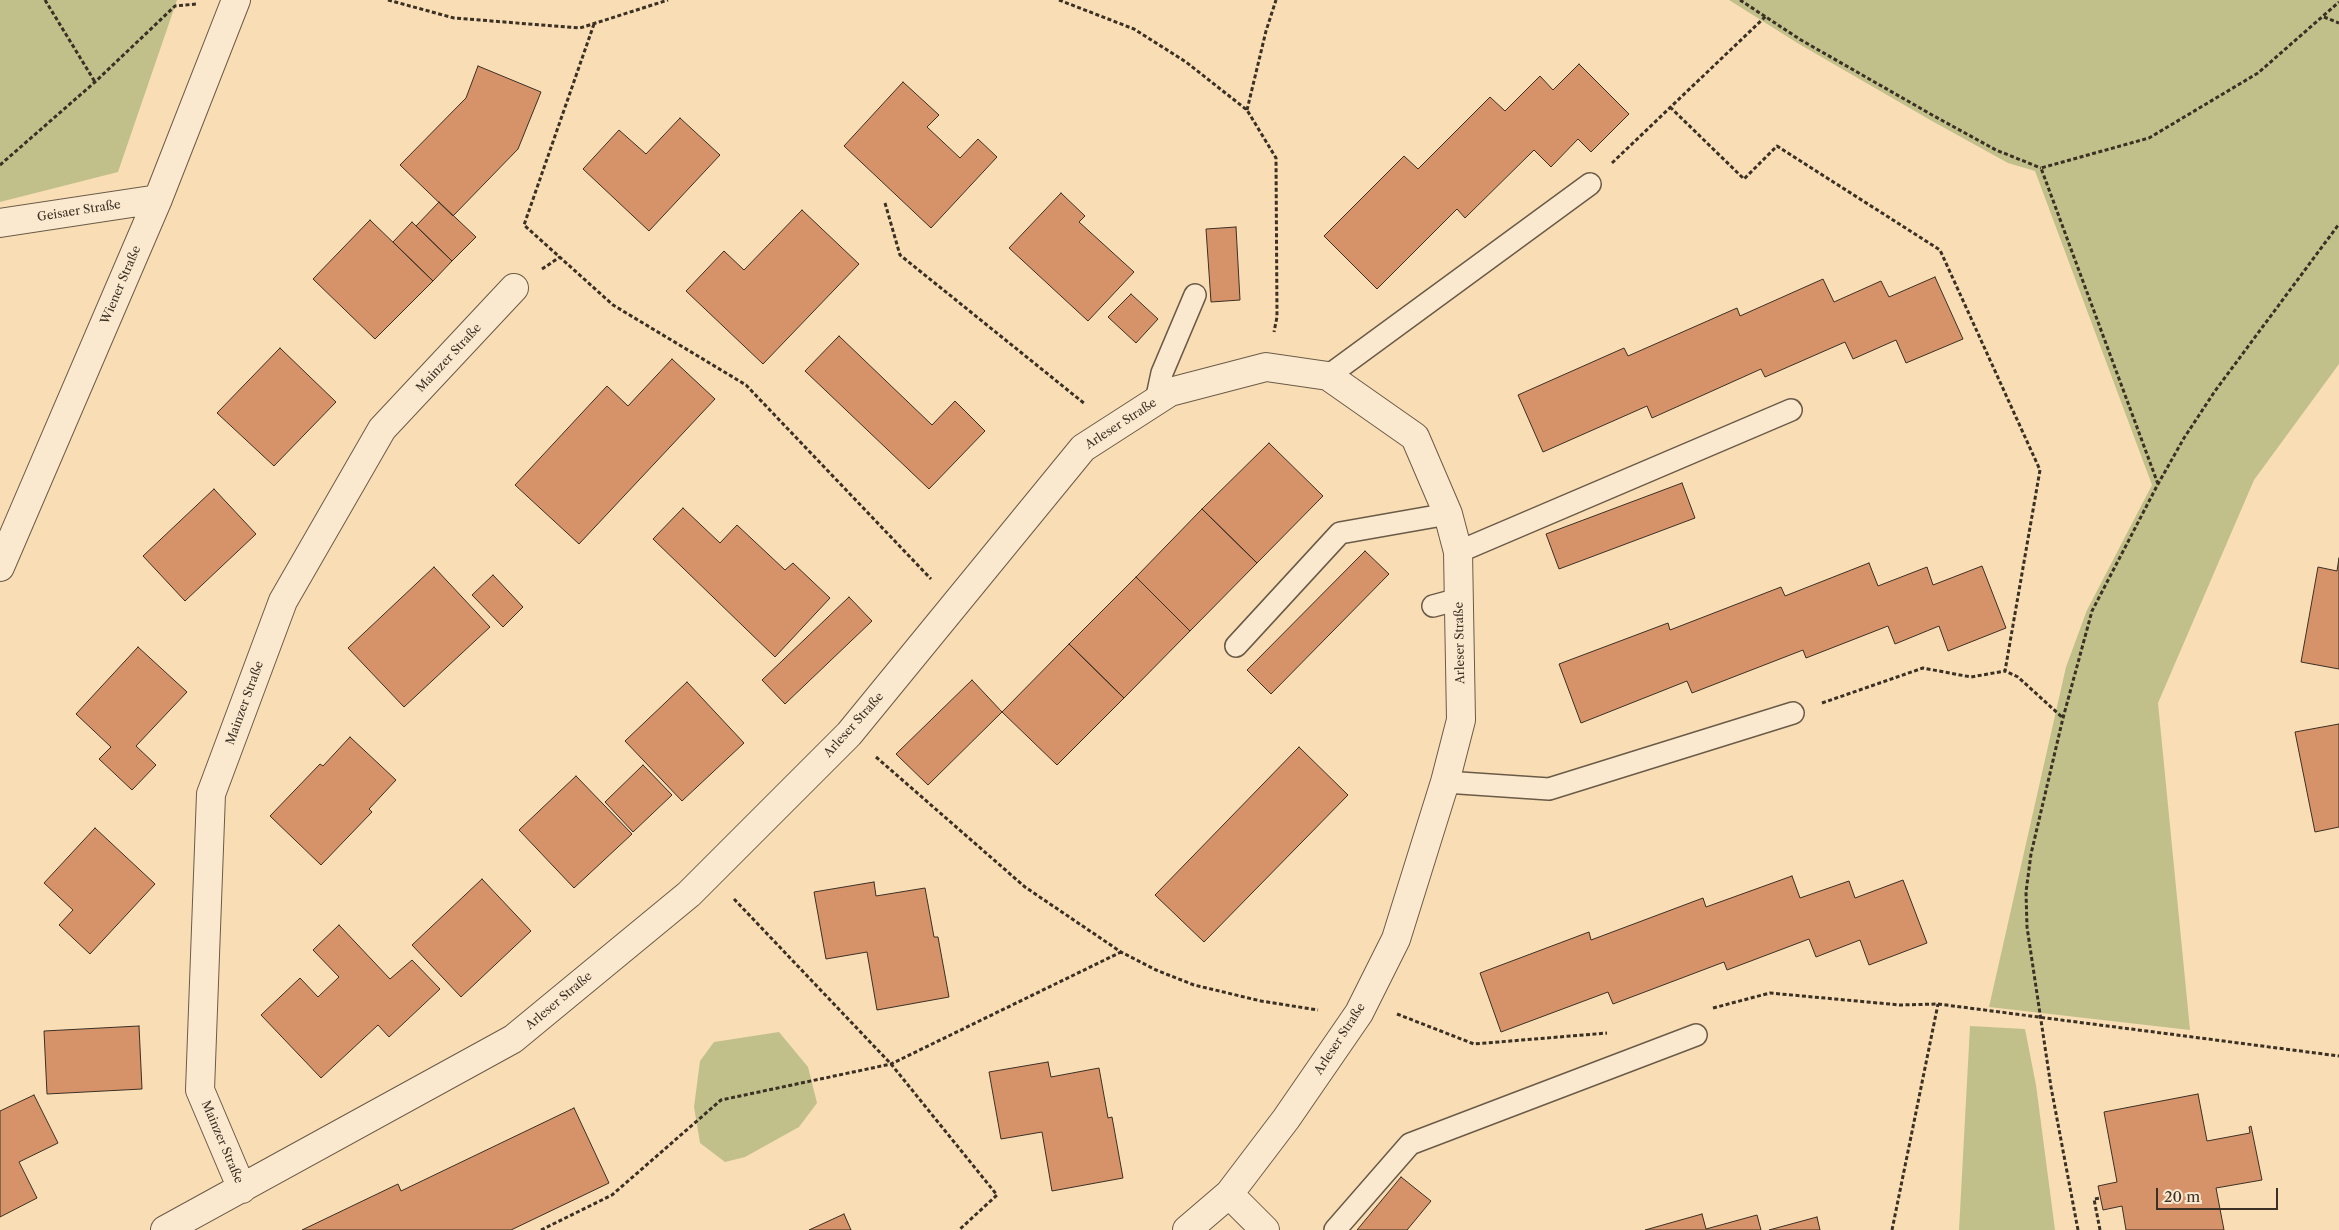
<!DOCTYPE html>
<html>
<head>
<meta charset="utf-8">
<style>
  body { margin:0 }
  #map { position:relative; width:2339px; height:1230px; overflow:hidden; background:#f9ddb5; font-family:"Libre Caslon Text",serif }
  canvas { display:block }
  .scale { position:absolute; left:2156px; top:1188px; width:122px; height:22px; box-sizing:border-box; border:2px solid #3b3024; border-top:0; padding-left:6px; font-size:15px; line-height:18px; white-space:nowrap; color:#3b3024; -webkit-text-stroke:4px #fbe9cf; paint-order:stroke }
</style>
</head>
<body>
<div id="map">
<canvas width="2339" height="1230"></canvas>
<div class="scale">20 m</div>
</div>
<script>
const g = document.querySelector('canvas').getContext('2d');
g.lineJoin = 'round';
function fill(path, color) { g.fillStyle = color; g.fill(path, 'evenodd'); }
const shape = rows => new Path2D(rows.map(r => 'M' + r).join(''));
function stroke(path, color, width, dash) { g.strokeStyle = color; g.lineWidth = width; g.lineCap = dash ? 'butt' : 'round'; g.setLineDash(dash || []); g.stroke(path); }
function write(font, color, halo, rows, align = 'center') {
  g.font = font + ' "Libre Caslon Text",serif'; g.lineWidth = 4.5; g.setLineDash([]); g.textBaseline = 'middle'; g.strokeStyle = halo; g.fillStyle = color; for (const [text, x, y, turn = 0] of rows) {
    g.save(); g.translate(x, y); g.rotate((+turn || 0) * Math.PI / 180); g.textAlign = isNaN(turn) ? turn : align; if (halo) g.strokeText(text, 0, 0); g.fillText(text, 0, 0); g.restore();
  }
}
const green = shape([
  [0,0,177,0,118,172,0,202],
  [1729,0,2339,0,2339,364,2254,480,2158,703,2190,1030,1989,1007,2066,667,2087,610,2152,485,2035,171,2008,163,1932,121,1799,44],
  [1970,1026,2025,1029,2036,1085,2055,1230,1959,1230],
  [779,1032,808,1067,817,1103,799,1127,745,1157,725,1162,700,1143,694,1107,700,1061,714,1042]
]);
const building = shape([
  [1579,64,1629,114,1591,152,1578,139,1551,167,1534,150,1465,218,1457,209,1377,289,1324,236,1404,156,1418,169,1490,97,1505,111,1540,76,1553,90,1579,64],
  [478,66,541,92,518,149,453,216,400,165,466,98,478,66],
  [903,82,939,115,927,127,960,158,978,139,997,157,931,228,844,146,903,82],
  [680,118,720,155,649,231,583,169,619,130,646,154,680,118],
  [1061,193,1085,216,1079,222,1134,272,1088,321,1009,248,1061,193],
  [439,202,476,237,452,261,416,226,439,202],
  [802,210,859,264,763,364,686,291,724,251,744,270,802,210],
  [370,220,433,281,375,339,313,279,370,220],
  [412,222,452,261,433,281,393,242,412,222],
  [1236,227,1240,300,1211,302,1206,229,1236,227],
  [1935,277,1963,339,1906,363,1896,340,1853,359,1845,342,1765,377,1761,369,1652,418,1647,406,1543,452,1518,395,1624,348,1628,356,1737,308,1740,316,1823,279,1834,302,1881,281,1889,297,1935,277],
  [1131,294,1158,319,1136,343,1108,317,1131,294],
  [839,336,932,425,955,401,985,431,929,489,805,371,839,336],
  [280,348,336,402,274,466,217,413,280,348],
  [672,359,715,399,579,544,515,485,607,386,628,406,672,359],
  [1269,443,1323,496,1257,563,1202,509,1269,443],
  [1682,483,1695,518,1559,569,1546,534,1682,483],
  [214,489,256,534,185,601,143,556,214,489],
  [683,508,720,543,737,525,785,570,793,563,830,598,775,657,653,539,683,508],
  [1202,509,1257,563,1190,631,1136,577,1202,509],
  [1365,551,1389,574,1271,694,1247,670,1365,551],
  [2339,558,2339,669,2301,662,2318,567,2337,571,2339,558],
  [1869,563,1878,586,1927,567,1933,585,1982,566,2006,628,1948,651,1939,626,1895,644,1888,626,1806,658,1803,650,1692,693,1687,681,1581,723,1559,664,1668,623,1670,630,1781,587,1785,596,1869,563],
  [434,567,490,627,404,707,348,648,434,567],
  [493,575,523,607,503,627,472,595,493,575],
  [1136,577,1190,631,1124,698,1069,644,1136,577],
  [849,597,872,621,785,704,762,680,849,597],
  [1069,644,1124,698,1057,765,1002,712,1069,644],
  [138,647,187,692,136,746,156,765,132,790,99,759,111,747,76,714,138,647],
  [972,680,1002,712,928,785,896,754,972,680],
  [687,682,744,743,682,801,625,741,687,682],
  [2339,724,2339,827,2315,832,2295,732,2339,724],
  [350,737,396,780,369,809,372,812,321,865,270,816,320,764,323,766,350,737],
  [1299,747,1348,795,1204,942,1155,895,1299,747],
  [643,765,672,795,633,832,605,802,643,765],
  [576,776,632,834,574,888,519,830,576,776],
  [95,828,155,884,90,954,59,925,73,910,44,883,95,828],
  [1792,876,1800,898,1849,881,1855,898,1903,880,1927,943,1869,965,1860,940,1816,957,1809,939,1727,970,1724,962,1613,1004,1608,992,1501,1032,1480,973,1589,932,1591,940,1703,898,1706,907,1792,876],
  [482,879,531,931,461,997,412,945,482,879],
  [874,882,876,896,925,888,934,937,938,937,949,997,877,1010,867,952,826,959,814,892,874,882],
  [339,925,390,979,412,960,440,989,389,1037,378,1025,321,1078,261,1015,300,978,318,997,339,977,313,950,339,925],
  [139,1026,142,1089,47,1094,44,1031,139,1026],
  [1048,1062,1051,1077,1099,1068,1108,1118,1112,1117,1123,1178,1052,1191,1042,1132,1001,1139,989,1072,1048,1062],
  [2198,1094,2207,1141,2250,1133,2249,1127,2251,1126,2262,1180,2216,1188,2224,1230,2126,1230,2122,1206,2103,1210,2098,1186,2117,1182,2104,1112,2198,1094],
  [34,1095,58,1143,19,1162,37,1198,0,1217,0,1111,34,1095],
  [574,1108,609,1183,511,1230,302,1230,398,1184,401,1191,574,1108],
  [1401,1177,1431,1201,1407,1230,1357,1230,1401,1177],
  [844,1214,851,1230,809,1230,844,1214],
  [1702,1214,1706,1229,1757,1215,1761,1230,1645,1230,1702,1214],
  [1817,1217,1820,1230,1769,1230,1817,1217]
]);
const path = shape([
  [45,0,95,82],
  [388,0,454,18,580,28,668,0],
  [1059,0,1134,29,1186,62,1247,110,1276,158,1277,317,1274,332],
  [1740,0,1801,40,1934,116,1996,150,2041,168],
  [2324,17,2339,23],
  [594,24,524,225,613,305,746,385,931,579],
  [1670,107,1744,179,1777,146,1940,250,2040,470,2005,671,2018,677,2063,718],
  [1247,110,1266,31,1276,0],
  [1612,163,1766,16],
  [0,165,95,82,175,6,196,4],
  [885,203,900,255,1085,404],
  [542,269,560,257],
  [2158,484,2041,168,2149,138,2258,73,2339,2],
  [1822,703,1923,668,1971,677,2005,671],
  [876,757,1025,887,1121,952,1156,970,1194,985,1261,1001,1318,1010],
  [734,899,891,1064,997,1195,959,1230],
  [1713,1008,1770,993,1900,1005,1938,1004,2339,1056],
  [1397,1014,1474,1044,1607,1033],
  [541,1230,612,1195,721,1100,891,1064,1121,952],
  [1892,1230,1938,1004],
  [2078,1230,2051,1087,2027,927,2026,892,2031,854,2063,718,2092,611,2158,484,2184,438,2215,391,2339,224],
  [2100,1230,2094,1199,2101,1198]
]);
const lane = shape([
  [1328,376,1590,184],
  [1156,401,1162,373,1195,295],
  [1458,552,1791,410],
  [1433,606,1459,599],
  [1236,646,1340,533,1448,514],
  [1445,782,1549,789,1793,713],
  [1335,1230,1410,1144,1696,1035]
]);
const street = shape([
  [0,223,158,199],
  [0,567,158,199,236,0],
  [242,1189,200,1090,211,794,283,601,382,429,514,288],
  [1229,1194,1265,1230],
  [165,1230,513,1039,689,894,849,734,1083,448,1170,392,1266,367,1328,376,1415,437,1448,514,1458,552,1461,720,1445,782,1396,939,1359,1013,1286,1119,1229,1194,1187,1230]
]);
const streetNames = [
  ["Geisaer Straße",79,211,-9],
  ["Wiener Straße",121,285,-67],
  ["Mainzer Straße",449,358,-47],
  ["Arleser Straße",1121,424,-33],
  ["Arleser Straße",1460,643,-91],
  ["Mainzer Straße",245,703,-70],
  ["Arleser Straße",854,725,-48],
  ["Arleser Straße",559,1001,-40],
  ["Arleser Straße",1340,1039,-57],
  ["Mainzer Straße",222,1142,67]
];
fill(green, '#c1c08b');
fill(building, '#d6936a');
stroke(building, '#3b3024', 1);
stroke(lane, '#6a5b48', 24);
stroke(street, '#6a5b48', 30);
stroke(path, '#3b3024', 3, [4, 2.5]);
stroke(lane, '#fbe9cf', 21);
stroke(street, '#fbe9cf', 28);
write('12px', '#3b3024', '#fbe9cf', streetNames);
</script>
</body>
</html>
